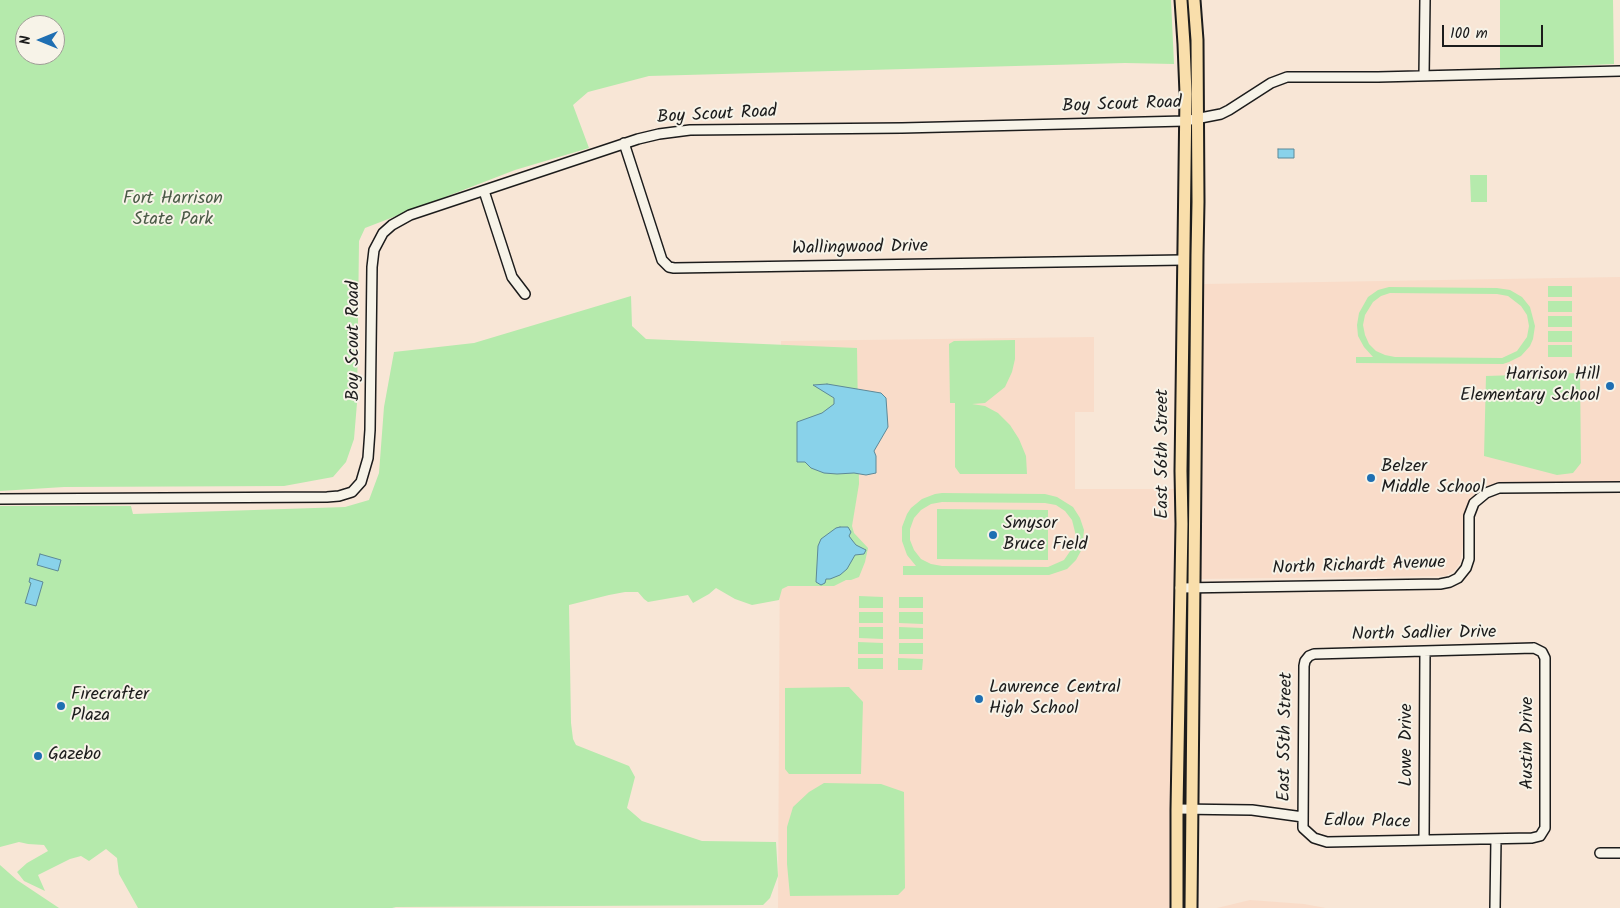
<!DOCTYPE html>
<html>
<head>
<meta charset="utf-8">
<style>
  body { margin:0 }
  #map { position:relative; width:1620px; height:908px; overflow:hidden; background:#f8e6d6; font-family:Kalam,sans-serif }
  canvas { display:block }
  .north { position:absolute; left:15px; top:15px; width:50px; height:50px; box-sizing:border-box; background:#f7f3e8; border:1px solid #9f9d96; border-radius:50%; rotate:270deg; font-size:14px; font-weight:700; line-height:20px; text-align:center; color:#1c1c1c }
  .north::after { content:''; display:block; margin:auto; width:18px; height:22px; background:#1f6fb2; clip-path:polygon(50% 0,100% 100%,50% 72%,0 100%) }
  .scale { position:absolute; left:1442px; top:25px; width:101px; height:22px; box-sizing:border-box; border:2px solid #1c1c1c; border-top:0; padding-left:6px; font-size:15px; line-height:18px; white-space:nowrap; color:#1c1c1c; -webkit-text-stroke:4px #f7f3e8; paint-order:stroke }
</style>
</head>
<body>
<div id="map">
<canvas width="1620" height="908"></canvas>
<div class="north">N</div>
<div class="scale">100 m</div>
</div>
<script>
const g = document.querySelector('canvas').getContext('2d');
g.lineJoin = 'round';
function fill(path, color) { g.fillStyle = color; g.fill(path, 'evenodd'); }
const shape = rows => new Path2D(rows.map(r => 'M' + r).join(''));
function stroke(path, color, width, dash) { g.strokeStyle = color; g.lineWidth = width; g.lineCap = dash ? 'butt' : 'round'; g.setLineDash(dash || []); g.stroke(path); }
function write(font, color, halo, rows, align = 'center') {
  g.font = font + ' Kalam,sans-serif'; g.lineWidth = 4; g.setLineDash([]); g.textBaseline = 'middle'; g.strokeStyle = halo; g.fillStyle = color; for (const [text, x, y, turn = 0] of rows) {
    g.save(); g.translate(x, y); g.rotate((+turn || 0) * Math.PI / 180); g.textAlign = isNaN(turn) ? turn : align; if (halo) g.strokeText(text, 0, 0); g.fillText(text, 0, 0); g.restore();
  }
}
const built = shape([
  [1620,277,1620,483,1500,485,1468,513,1460,563,1454,571,1445,576,1200,579,1204,284],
  [1094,337,1094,412,1075,412,1075,489,1181,489,1177,908,778,908,781,341],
  [1250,900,1304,904,1326,908,1217,908]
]);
const green = shape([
  [0,0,1171,0,1174,64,1125,63,649,76,588,92,573,105,589,148,515,170,365,228,359,241,357,403,354,439,346,462,333,477,284,486,64,487,0,491],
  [25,25,55,25,55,55,25,55],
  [1500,0,1613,0,1614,64,1500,69],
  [1470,175,1487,175,1487,202,1471,202],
  [1548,286,1572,286,1572,297,1548,297],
  [1389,287,1497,288,1510,290,1522,297,1530,307,1535,326,1533,339,1530,346,1521,356,1509,362,1503,364,1356,363,1356,357,1373,357,1364,347,1358,336,1357,325,1359,313,1368,297,1378,290],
  [1390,293,1497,294,1508,296,1521,306,1527,315,1529,326,1527,337,1517,351,1502,358,1395,357,1385,355,1376,351,1369,344,1365,335,1363,325,1365,315,1373,302,1381,296],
  [631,296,632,326,646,339,857,348,859,484,852,526,854,533,868,548,865,562,859,577,851,580,846,580,834,586,788,586,782,589,779,600,752,605,735,599,716,588,709,594,693,603,688,595,648,602,644,599,638,592,625,592,609,595,569,605,571,723,573,739,576,745,629,766,635,777,627,808,642,821,702,841,776,842,778,876,770,898,763,905,396,907,392,908,138,908,119,874,117,858,106,849,89,861,81,856,70,859,38,875,45,891,24,881,17,872,27,863,48,851,44,845,28,844,19,842,0,847,0,506,131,506,133,514,345,507,369,500,379,473,384,407,394,352,474,343],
  [1548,301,1572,301,1572,312,1548,312],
  [1548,316,1572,316,1572,327,1548,327],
  [1548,331,1572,331,1572,342,1548,342],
  [1015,340,1015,359,1012,372,1005,387,985,403,972,404,985,406,998,413,1010,425,1019,439,1026,456,1027,474,960,474,955,467,955,403,950,403,949,344,954,341],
  [1548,345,1572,345,1572,357,1548,357],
  [1580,373,1581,463,1573,473,1557,475,1484,456,1486,376],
  [942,493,1045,494,1057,497,1073,507,1080,518,1084,530,1082,549,1076,560,1067,569,1049,575,903,575,903,566,916,566,907,555,902,541,902,527,907,514,911,508,922,499,935,494],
  [942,502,1045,503,1056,505,1065,511,1072,520,1076,536,1073,547,1064,560,1048,567,942,566,931,564,921,559,914,550,910,540,910,529,914,518,921,510,931,504],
  [937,509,1048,510,1048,560,937,559],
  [859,596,883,597,883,608,859,608],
  [899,597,923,597,923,608,899,608],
  [859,612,883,612,883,623,859,623],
  [899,612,923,612,923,624,899,623],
  [859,627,883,627,883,639,859,638],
  [899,627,923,628,923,639,899,639],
  [858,642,883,643,883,654,858,654],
  [899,643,923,643,923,654,899,654],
  [858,658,883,658,883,669,858,669],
  [898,658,923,659,922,670,898,670],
  [849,687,863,702,861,774,789,774,785,769,785,688],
  [824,783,881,784,904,792,905,888,898,895,790,896,787,864,787,827,793,807,809,792],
  [0,865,17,880,59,908,0,908]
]);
const water = shape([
  [1278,149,1294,149,1294,158,1278,158,1278,149],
  [827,384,881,393,886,398,888,427,874,451,876,456,876,473,866,475,854,473,837,474,824,473,811,468,805,462,797,462,797,422,822,413,834,404,834,398,813,385,827,384],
  [840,527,848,527,851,532,849,536,852,540,856,545,866,550,864,554,855,555,847,569,840,575,830,579,826,579,825,583,821,585,816,582,818,546,821,539,836,528,840,527],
  [40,554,61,560,58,571,37,565,40,554],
  [30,578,43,582,36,606,25,603,31,583,29,582,30,578]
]);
const minor = shape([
  [1424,75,1425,0],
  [624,143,662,260,669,267,674,268,1183,260],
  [484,191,512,277,525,294],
  [0,499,327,497,339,496,352,492,361,482,368,458,370,430,372,267,374,250,383,233,392,225,410,215,638,139,659,134,690,130,902,128,1185,121,1221,114,1229,110,1271,83,1287,77,1378,77,1620,71],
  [1180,588,1440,584,1450,582,1458,578,1466,568,1469,559,1469,516,1474,503,1486,493,1499,488,1620,487],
  [1534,648,1542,652,1545,658,1545,828,1540,836,1532,838,1327,842,1314,838,1303,828,1304,666,1305,661,1309,656,1314,654,1534,648],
  [1177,809,1252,810,1303,817],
  [1424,840,1425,651],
  [1600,853,1620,853],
  [1495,908,1496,839]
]);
const major = shape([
  [1177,908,1177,809,1182,524,1181,471,1186,94,1184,44,1181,0],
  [1191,908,1197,255,1198,202,1197,40,1194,0]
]);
const markers = [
  [1610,386,5,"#1f6fb2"],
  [1371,478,5,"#1f6fb2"],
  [993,535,5,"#1f6fb2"],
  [979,699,5,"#1f6fb2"],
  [61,706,5,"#1f6fb2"],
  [38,756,5,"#1f6fb2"]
];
const streetNames = [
  ["Boy Scout Road",1122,106,-2],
  ["Boy Scout Road",717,116,-3],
  ["Wallingwood Drive",860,249,-1],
  ["Boy Scout Road",355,341,-90],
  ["East 56th Street",1164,454,-90],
  ["North Richardt Avenue",1359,567,-2],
  ["North Sadlier Drive",1424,635,-1],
  ["East 55th Street",1287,737,-89],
  ["Austin Drive",1529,743,-90],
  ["Lowe Drive",1408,745,-90],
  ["Edlou Place",1367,823,1]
];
const parkNames = [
  ["Fort Harrison",173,200],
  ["State Park",173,221]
];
const poiNames = [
  ["Harrison Hill",1600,376,"right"],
  ["Elementary School",1600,397,"right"],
  ["Belzer",1381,468],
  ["Middle School",1381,489],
  ["Smysor",1003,525],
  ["Bruce Field",1003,546],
  ["Lawrence Central",989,689],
  ["High School",989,710],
  ["Firecrafter",71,696],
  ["Plaza",71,717],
  ["Gazebo",48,756]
];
fill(built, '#f9dcc9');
fill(green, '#b5eaac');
fill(water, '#89d2ea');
stroke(water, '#5d8998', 1);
stroke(minor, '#1c1c1c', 12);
stroke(major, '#1c1c1c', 15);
stroke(minor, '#f7f3e8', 9);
stroke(major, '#f9deab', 11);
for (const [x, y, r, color] of markers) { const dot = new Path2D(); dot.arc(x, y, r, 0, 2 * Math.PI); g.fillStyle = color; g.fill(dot); stroke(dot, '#f7f3e8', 2); }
write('18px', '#1c1c1c', '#f7f3e8', streetNames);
write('18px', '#4a5a47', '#f7f3e8', parkNames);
write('18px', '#1c1c1c', '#f7f3e8', poiNames, 'left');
</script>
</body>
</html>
